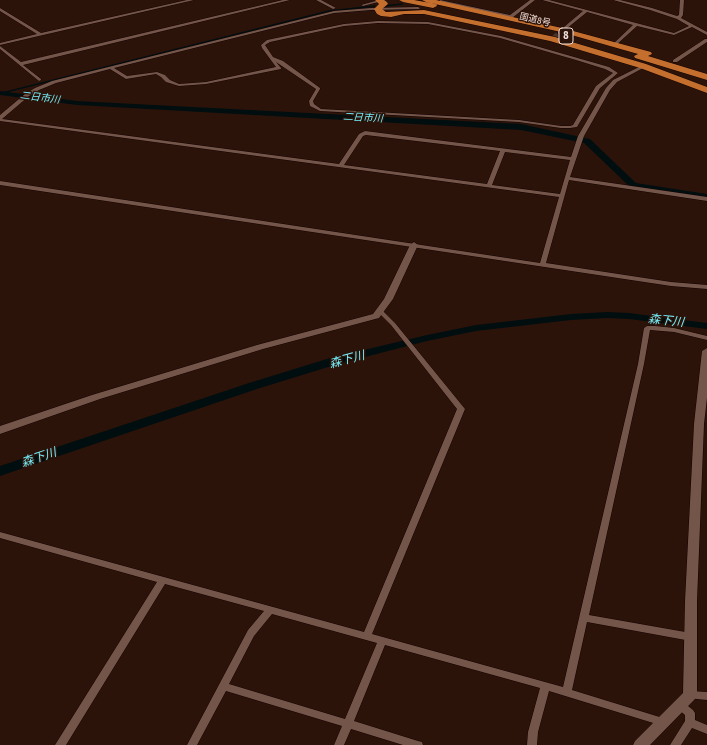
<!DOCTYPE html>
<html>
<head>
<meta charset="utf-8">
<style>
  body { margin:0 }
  canvas { display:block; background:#2c1309 }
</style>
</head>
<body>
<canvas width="707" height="745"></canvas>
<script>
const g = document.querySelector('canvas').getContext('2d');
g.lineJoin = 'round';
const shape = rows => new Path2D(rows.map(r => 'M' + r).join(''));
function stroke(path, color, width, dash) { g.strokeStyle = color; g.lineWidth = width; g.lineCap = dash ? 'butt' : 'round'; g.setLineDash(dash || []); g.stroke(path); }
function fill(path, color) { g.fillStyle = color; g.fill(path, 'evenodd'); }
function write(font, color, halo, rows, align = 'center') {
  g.font = font + ' "Fira Sans Condensed","Noto Sans JP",sans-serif'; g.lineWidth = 3; g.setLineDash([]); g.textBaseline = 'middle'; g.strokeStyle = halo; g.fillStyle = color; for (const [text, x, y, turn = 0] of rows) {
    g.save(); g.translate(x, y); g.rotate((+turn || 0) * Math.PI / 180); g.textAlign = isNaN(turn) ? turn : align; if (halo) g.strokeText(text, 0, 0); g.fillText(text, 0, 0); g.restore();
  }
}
const stream = shape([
  [385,6,402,4],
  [2,93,329,11,375,6]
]);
const river = shape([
  [0,91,77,101,521,124,590,139,636,183,707,194,707,200,630,187,584,143,521,130,77,105,0,95,0,91],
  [607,312,629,313,707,323,707,329,629,319,607,318,571,320,476,331,427,341,338,364,257,389,0,476,0,466,249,383,330,358,427,335,476,325,571,314,607,312]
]);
const streetTunnel = shape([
  [554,37,559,33]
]);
const street = shape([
  [187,0,194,0,0,45,0,43,37,34,0,11,0,8,41,33,187,0],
  [283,0,290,0,23,65,41,79,41,80,39,81,0,49,0,46,21,62,283,0],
  [316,0,321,0,336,8,333,9,316,0],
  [379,0,386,0,363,6,361,5,379,0],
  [440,0,510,15,530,0,535,0,512,18,509,19,507,17,440,2,440,0],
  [542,0,549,0,674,33,689,26,677,19,650,10,613,0,620,0,652,8,677,16,679,15,680,0,684,0,683,15,681,18,707,32,707,35,692,27,674,35,637,26,615,46,613,45,613,44,633,25,587,12,560,34,558,34,558,32,583,11,542,0],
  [418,7,420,8,419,9,371,10,334,13,114,68,127,76,157,72,165,75,170,80,179,84,206,82,276,67,262,48,261,45,267,40,344,24,378,21,428,22,501,36,609,67,618,73,600,88,577,127,570,128,561,128,519,122,320,111,310,106,309,101,316,89,276,62,281,68,281,69,206,84,179,86,166,82,161,77,156,74,126,79,110,69,56,83,39,90,29,96,2,119,339,164,359,134,365,131,571,157,578,136,606,88,613,80,643,65,645,65,645,67,617,82,610,90,584,136,570,177,707,197,707,201,569,180,546,263,671,282,707,285,707,289,671,286,0,185,0,181,540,263,559,197,0,121,0,115,25,94,35,88,52,81,334,11,371,8,418,7],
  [378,23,428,24,500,38,576,60,605,69,613,73,596,86,573,125,570,126,561,126,519,120,321,109,314,104,313,101,320,89,320,88,283,61,273,57,265,45,270,42,344,26,378,23],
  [366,135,500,151,487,184,344,165,363,136,366,135],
  [505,152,570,160,560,194,492,185,505,152],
  [705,39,707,39,707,42,677,62,673,62,673,60,705,39],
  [381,310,383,311,395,323,465,409,372,634,563,687,638,364,644,328,647,326,655,326,674,328,707,336,707,340,674,332,650,330,644,364,589,615,691,633,694,634,696,637,694,640,691,641,587,622,572,690,666,719,668,722,666,725,663,726,549,691,538,732,537,745,527,745,528,732,540,688,385,645,354,721,418,741,422,742,423,745,403,745,351,729,344,745,334,745,342,726,226,691,197,745,187,745,248,630,264,611,165,584,66,745,55,745,157,582,0,538,0,532,364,632,457,409,391,325,378,312,379,311,381,310],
  [272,614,377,643,345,719,229,684,254,636,272,614],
  [690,691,707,692,707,700,687,698,685,695,687,692,690,691],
  [680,701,683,702,693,710,695,713,695,720,707,725,707,734,692,728,681,745,670,745,685,721,685,715,677,708,675,705,677,702,680,701]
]);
const secondary = shape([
  [414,242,418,245,393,299,379,318,263,349,100,399,0,434,0,426,92,395,257,345,373,314,384,299,410,245,414,242],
  [707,348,707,398,704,424,697,601,697,695,695,699,650,745,633,745,635,741,683,693,685,601,694,424,702,351,707,348]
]);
const highway = shape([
  [375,0,384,0,387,2,388,4,382,9,386,12,424,10,555,37,646,64,707,87,707,93,640,68,550,41,424,14,404,14,391,17,381,16,377,14,374,9,379,4,375,0],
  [399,0,414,0,436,4,437,6,433,8,403,2,399,0],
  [422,0,436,0,562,28,651,52,652,54,648,56,707,74,707,80,635,58,634,56,638,54,561,32,426,2,422,0]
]);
const farStreetnames = [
  ["国道8号",535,20,14]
];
const shields = [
  [566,36,14]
];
const shieldNames = [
  ["8",566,36]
];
const farWaternames = [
  ["二日市川",40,98,7],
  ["二日市川",363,118,3]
];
const waterNames = [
  ["森下川",666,321,6],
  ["森下川",347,360,-15],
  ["森下川",39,458,-19]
];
stroke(stream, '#000e10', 1.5);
fill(river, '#000e10');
stroke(streetTunnel, '#4a3228', 4.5, [4.5, 2]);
stroke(street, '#130100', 1);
stroke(secondary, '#130100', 1);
stroke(highway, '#130100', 1);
fill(street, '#745549');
fill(secondary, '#745549');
fill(highway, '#c46f2e');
write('9px', '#f3e0d9', '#2c1309', farStreetnames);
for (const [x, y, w] of shields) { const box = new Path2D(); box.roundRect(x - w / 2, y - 8, w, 16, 3); g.fillStyle = '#2c1309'; g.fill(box); stroke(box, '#f3e0d9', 1); }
write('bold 10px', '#f3e0d9', null, shieldNames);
write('italic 10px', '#74effb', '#2c1309', farWaternames);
write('italic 12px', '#74effb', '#2c1309', waterNames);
</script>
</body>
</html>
